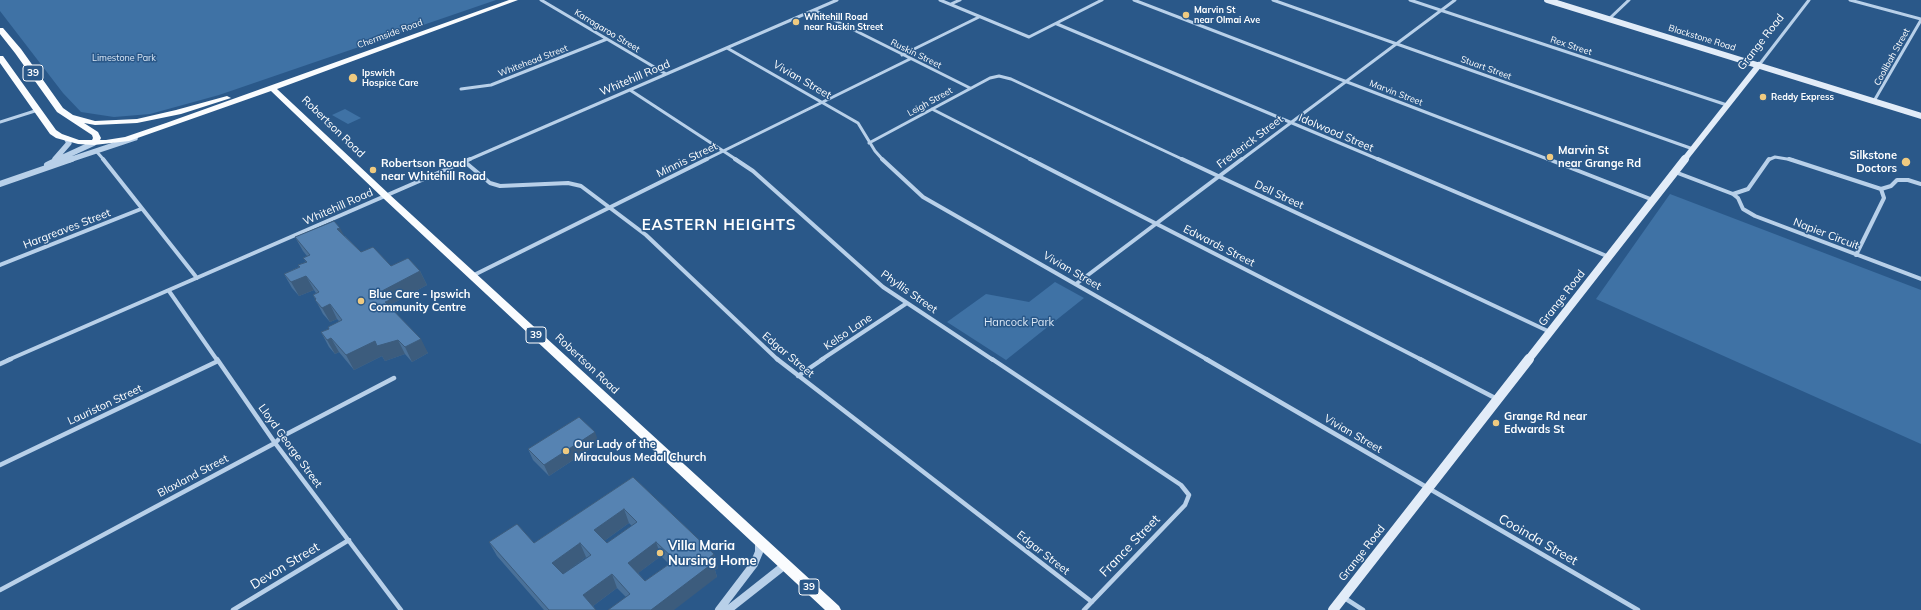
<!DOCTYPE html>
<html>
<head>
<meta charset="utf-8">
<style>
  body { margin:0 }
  canvas { display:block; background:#2a5889 }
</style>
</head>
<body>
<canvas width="1921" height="610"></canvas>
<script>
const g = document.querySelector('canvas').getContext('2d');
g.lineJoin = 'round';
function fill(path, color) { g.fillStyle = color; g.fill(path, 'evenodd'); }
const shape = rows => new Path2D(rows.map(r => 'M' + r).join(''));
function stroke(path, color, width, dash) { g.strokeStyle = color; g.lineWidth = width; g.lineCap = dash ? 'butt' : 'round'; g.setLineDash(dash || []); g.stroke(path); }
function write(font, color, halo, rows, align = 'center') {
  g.font = font + ' Mulish,sans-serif'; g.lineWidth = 3; g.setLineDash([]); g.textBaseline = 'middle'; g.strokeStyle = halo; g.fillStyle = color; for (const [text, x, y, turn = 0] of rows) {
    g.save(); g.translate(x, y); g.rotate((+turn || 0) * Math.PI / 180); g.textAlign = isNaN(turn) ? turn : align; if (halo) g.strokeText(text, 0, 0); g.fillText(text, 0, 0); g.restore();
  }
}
const green = shape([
  [0,0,496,0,219,95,150,114,114,117,81,112,63,93,0,11],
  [345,109,361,118,348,124,332,115],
  [1670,194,1921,290,1921,444,1596,299],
  [1055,282,1084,298,1006,360,947,322,986,294,1029,302]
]);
const minorFar2 = shape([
  [541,0,666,74],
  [940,0,1029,37,1102,0],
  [1134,0,1550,160],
  [1273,0,1693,149],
  [1410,0,1727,105],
  [1850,0,1921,19],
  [951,4,960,0],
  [814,10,970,88],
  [1609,19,1629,0],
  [1057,24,1380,160],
  [727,48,858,123,875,151,883,160],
  [902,55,979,17],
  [1759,65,1809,0],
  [461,89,491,85,607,39],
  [630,90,737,160],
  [1874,101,1921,20],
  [932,109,1032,160],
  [0,122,38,110],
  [869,143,990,78,999,76,1011,79,1184,160],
  [97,152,104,160],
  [468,160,837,0],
  [705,160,910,59],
  [1241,160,1455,0],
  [1768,160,1775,157,1793,160]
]);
const minorFar1 = shape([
  [103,159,197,278],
  [735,159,753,171,883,287,993,360],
  [882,159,923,197,1208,360],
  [1030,159,1422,360],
  [1182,159,1550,332],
  [1378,159,1609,257],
  [1548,159,1653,200],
  [1789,159,1881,189,1891,186,1897,180,1908,180,1921,184],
  [465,162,490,183,500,186,568,183,581,186,646,235,778,360],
  [1675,172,1733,194,1738,198,1743,209,1755,216,1921,279],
  [1733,194,1748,189,1769,159],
  [1856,255,1884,198,1881,189],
  [0,265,141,209],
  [472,276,707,159],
  [1076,284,1242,159],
  [169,291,217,360],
  [8,360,470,159],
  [821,360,907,303]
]);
const minor = shape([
  [217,359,275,443,401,610],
  [777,359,1092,602],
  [992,359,1181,485,1189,495,1185,505,1084,610],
  [1206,359,1638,610],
  [1420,359,1497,399],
  [0,364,11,359],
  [798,376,823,359],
  [0,465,218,361],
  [0,590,275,443,281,437,394,378],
  [1343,597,1363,610],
  [233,610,349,540]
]);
const tertiaryFar2 = shape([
  [55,159,69,143,67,139],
  [57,160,94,143],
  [69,160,135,138]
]);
const tertiaryFar1 = shape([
  [47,165,59,159],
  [0,184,72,159]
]);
const tertiary = shape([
  [719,610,754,564,759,552,759,541],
  [728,610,785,565]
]);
const secondaryFar2 = shape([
  [1547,0,1921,116],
  [1684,160,1759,65]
]);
const secondaryFar1 = shape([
  [1528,360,1685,159]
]);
const secondary = shape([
  [1333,610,1529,359]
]);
const primary = shape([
  [509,0,518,0,277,89,389,194,839,606,841,610,825,610,383,198,271,91,129,141,94,145,78,144,56,138,50,134,0,63,0,56,3,56,56,130,62,134,79,140,92,140,93,138,92,135,57,112,15,53,0,34,0,28,3,28,21,49,63,108,73,115,95,121,137,119,176,110,227,96,231,98,181,114,137,123,95,125,84,123,98,132,101,138,100,140,106,140,125,137,166,123,509,0]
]);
const wall = shape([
  [345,236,361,252,391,266,420,271,427,285,392,304,397,314,428,353,412,362,405,354,385,361,382,356,354,370,339,352,335,354,329,347,321,332,329,329,339,321,337,319,330,322,323,314,313,295,316,293,314,290,299,296,292,288,284,274,299,267,298,265,306,262,303,258,307,256,303,251,295,237],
  [599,443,549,476,533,460,528,449],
  [633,477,714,554,718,568,715,570,717,577,626,597,617,588,593,606,596,610,544,610,497,556,489,542,534,543],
  [629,523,632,526,607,543,604,541],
  [661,556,669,564,645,581,638,573],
  [586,557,587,558,563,574]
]);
const shadedWall = shape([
  [340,228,347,241,337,229],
  [420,271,427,285,392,304,397,314,385,302,382,291],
  [306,276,314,290,299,296,291,282],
  [330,304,337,319,330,322,322,308],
  [331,338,339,352,335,354,327,340],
  [421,339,428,353,412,362,405,347],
  [398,340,405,354,385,361,382,356,354,370,346,355,375,341],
  [595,432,599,443,549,476,544,465],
  [624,509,629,523,600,544,594,530],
  [656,542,661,556,633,577,628,563],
  [580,543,586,557,559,577,552,563],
  [714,554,718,568,715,570,717,577,674,610,651,610,708,559],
  [612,574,617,588,589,609,583,595]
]);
const building = shape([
  [334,221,340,228,337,229,361,252,373,247,391,266,408,258,420,271,382,291,390,300,385,302,421,339,405,347,398,340,377,346,375,341,346,355,331,338,327,340,321,332,329,329,328,327,342,320,330,304,322,308,315,300,316,299,313,295,319,292,306,276,291,282,284,274,300,267,298,265,307,262,303,258,310,255,295,237,334,221],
  [579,417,595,432,544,465,528,449,579,417],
  [633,477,714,554,708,559,713,563,651,610,608,610,630,594,612,574,583,595,596,610,549,610,489,542,517,524,534,543,633,477],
  [624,509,637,522,607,543,594,530,624,509],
  [656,542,675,560,645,581,628,563,656,542],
  [580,543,591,555,563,574,552,563,580,543]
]);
const markers = [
  [1186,15,4,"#efca80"],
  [796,22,4,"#efca80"],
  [353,78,5,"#efca80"],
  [1763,97,4,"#efca80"],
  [1550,157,4,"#efca80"],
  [1906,162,5,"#efca80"],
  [373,170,4,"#efca80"],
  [361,301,4,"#efca80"],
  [1496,423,4,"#efca80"],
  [566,451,4,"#efca80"],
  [660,553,4,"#efca80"]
];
const farPoinames = [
  ["Marvin St",1194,10],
  ["near Olmai Ave",1194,20],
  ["Whitehill Road",804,17],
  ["near Ruskin Street",804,27],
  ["Ipswich",362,73],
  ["Hospice Care",362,83],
  ["Reddy Express",1771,97]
];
const farStreetnames = [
  ["Karragaroo Street",607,31,31],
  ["Chermside Road",390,34,-20],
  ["Blackstone Road",1702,38,17],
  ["Rex Street",1571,46,18],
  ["Ruskin Street",916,54,26],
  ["Coolibah Street",1892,57,-61],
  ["Whitehead Street",533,61,-21],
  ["Stuart Street",1486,68,20],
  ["Marvin Street",1396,93,21],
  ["Leigh Street",930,102,-29]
];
const farParknames = [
  ["Limestone Park",124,58]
];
const shields = [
  [33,73,20],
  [536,335,20],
  [809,587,20]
];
const shieldNames = [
  ["39",33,73],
  ["39",536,335],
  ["39",809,587]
];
const streetNames = [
  ["Grange Road",1761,42,-52],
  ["Whitehill Road",635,78,-23],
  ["Vivian Street",802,80,30],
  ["Robertson Road",333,127,44],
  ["Idolwood Street",1336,133,23],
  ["Frederick Street",1250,142,-37],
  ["Minnis Street",687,160,-26],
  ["Dell Street",1279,195,25],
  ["Whitehill Road",338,207,-24],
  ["Hargreaves Street",67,229,-21],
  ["Napier Circuit",1826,234,21],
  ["Edwards Street",1219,246,27],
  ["Vivian Street",1072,271,30],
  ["Phyllis Street",909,292,35],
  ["Grange Road",1562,298,-52],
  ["Kelso Lane",848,332,-34],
  ["Edgar Street",788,355,40],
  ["Robertson Road",587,364,43],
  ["Lauriston Street",105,405,-25],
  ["Vivian Street",1353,434,30],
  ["Lloyd George Street",290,446,54],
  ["Blaxland Street",193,476,-28],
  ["Edgar Street",1043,553,38],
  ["Grange Road",1362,553,-52]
];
const poiNames = [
  ["Marvin St",1558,151],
  ["near Grange Rd",1558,164],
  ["Silkstone",1897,156,"right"],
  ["Doctors",1897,169,"right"],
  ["Robertson Road",381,164],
  ["near Whitehill Road",381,177],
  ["Blue Care - Ipswich",369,295],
  ["Community Centre",369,308],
  ["Grange Rd near",1504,417],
  ["Edwards St",1504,430],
  ["Our Lady of the",574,445],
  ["Miraculous Medal Church",574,458]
];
const parkNames = [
  ["Hancock Park",1019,323]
];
const nearStreetnames = [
  ["Cooinda Street",1538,540,30],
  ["France Street",1130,546,-46],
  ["Devon Street",285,566,-31]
];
const nearPoinames = [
  ["Villa Maria",668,546],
  ["Nursing Home",668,561]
];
const districtNames = [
  ["EASTERN HEIGHTS",719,225]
];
fill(green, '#3f72a5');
stroke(minorFar2, '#b8d0e9', 3);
stroke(minorFar1, '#b8d0e9', 4);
stroke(minor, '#b8d0e9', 4.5);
stroke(tertiaryFar2, '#b8d0e9', 5.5);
stroke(tertiaryFar1, '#b8d0e9', 6);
stroke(tertiary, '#b8d0e9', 8);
stroke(secondaryFar2, '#e2ecf8', 6);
stroke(secondaryFar1, '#e2ecf8', 8);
stroke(secondary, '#e2ecf8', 10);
fill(primary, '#fafcfe');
fill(wall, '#4a7199');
fill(shadedWall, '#3c5c7d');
fill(building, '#5683b2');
stroke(building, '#3c5c7d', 1);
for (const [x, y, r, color] of markers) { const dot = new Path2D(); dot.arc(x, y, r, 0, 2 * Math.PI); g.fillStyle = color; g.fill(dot); stroke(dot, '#2a5889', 1.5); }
write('bold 9px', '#fff', '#2a5889', farPoinames, 'left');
write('9px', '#fff', '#2a5889', farStreetnames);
write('9px', '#dce9f7', '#2a5889', farParknames);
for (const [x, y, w] of shields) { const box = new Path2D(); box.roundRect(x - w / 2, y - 8, w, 16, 3); g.fillStyle = '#2a5889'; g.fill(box); stroke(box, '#fff', 1); }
write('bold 10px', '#fff', null, shieldNames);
write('11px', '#fff', '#2a5889', streetNames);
write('bold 11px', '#fff', '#2a5889', poiNames, 'left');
write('11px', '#dce9f7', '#2a5889', parkNames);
write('13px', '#fff', '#2a5889', nearStreetnames);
write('bold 13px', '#fff', '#2a5889', nearPoinames, 'left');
g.letterSpacing = '1px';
write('bold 15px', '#fff', '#2a5889', districtNames);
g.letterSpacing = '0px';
</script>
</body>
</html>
